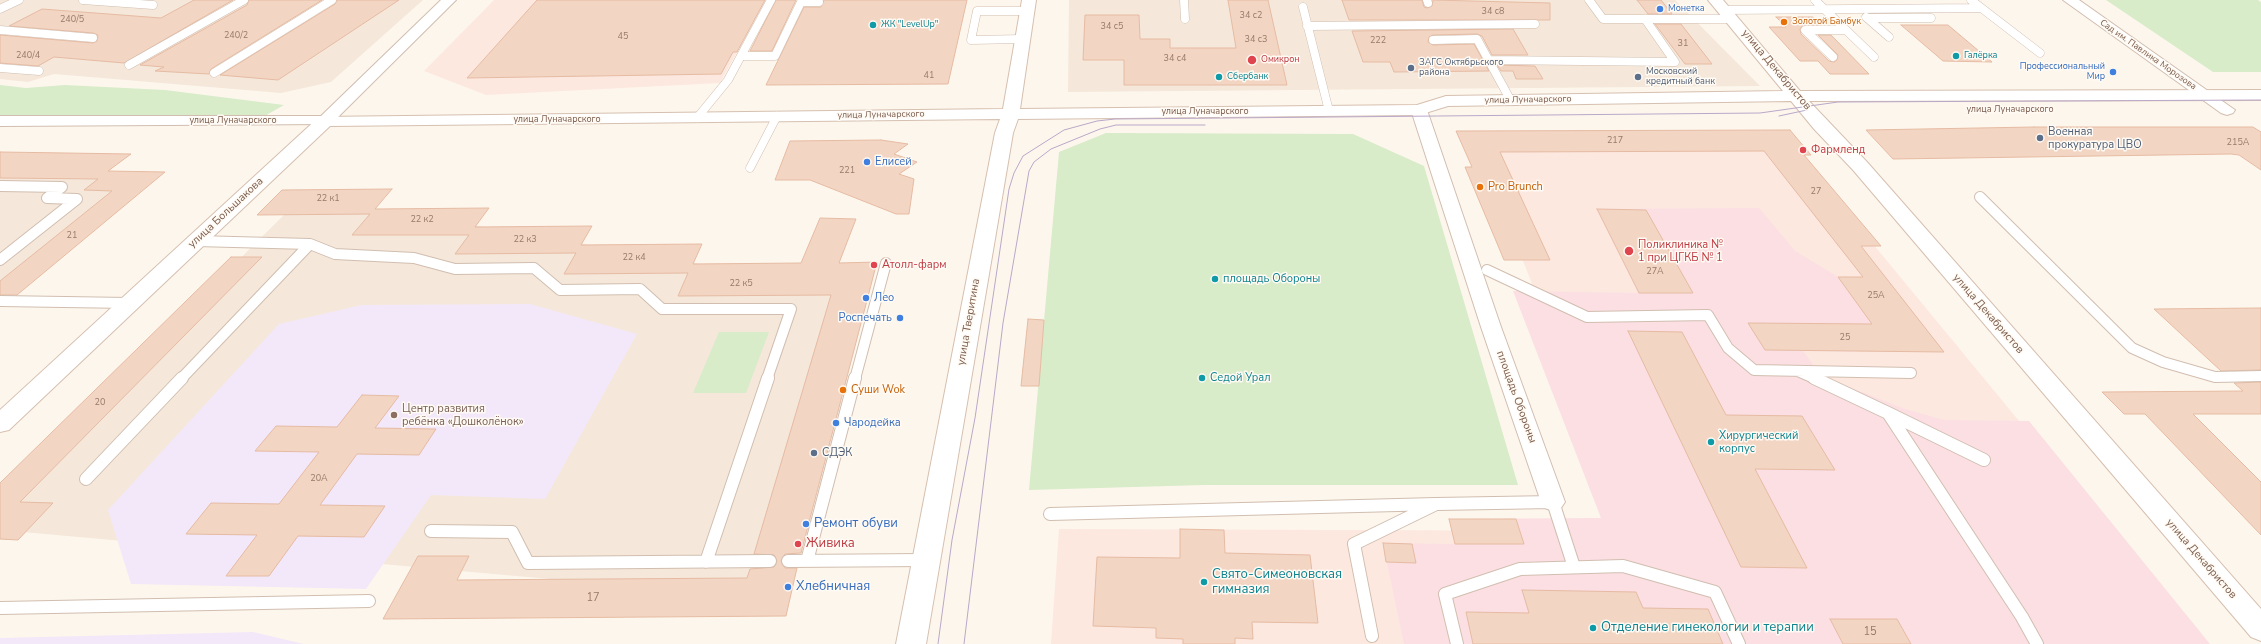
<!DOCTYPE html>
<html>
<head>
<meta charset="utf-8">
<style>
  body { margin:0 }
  canvas { display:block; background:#fdf6ec }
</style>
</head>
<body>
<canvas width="2261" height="644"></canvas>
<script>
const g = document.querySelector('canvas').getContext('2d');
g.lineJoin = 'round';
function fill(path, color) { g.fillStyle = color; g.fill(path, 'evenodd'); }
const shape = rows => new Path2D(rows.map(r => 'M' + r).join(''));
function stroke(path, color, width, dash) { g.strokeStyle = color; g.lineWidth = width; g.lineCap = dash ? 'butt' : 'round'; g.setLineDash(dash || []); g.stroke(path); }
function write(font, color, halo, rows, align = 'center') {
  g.font = font + ' "Nunito Sans",sans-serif'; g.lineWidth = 3; g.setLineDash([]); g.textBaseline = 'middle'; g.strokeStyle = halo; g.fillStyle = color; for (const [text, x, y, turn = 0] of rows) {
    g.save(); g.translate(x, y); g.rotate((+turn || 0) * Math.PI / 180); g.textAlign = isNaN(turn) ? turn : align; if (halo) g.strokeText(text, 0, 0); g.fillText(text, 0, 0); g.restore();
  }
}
const residential = shape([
  [0,0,423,0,331,82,281,93,54,74,28,82,0,79],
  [1069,0,1675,0,1760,86,1068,92],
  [0,155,124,185,0,285],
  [303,196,849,289,763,598,0,530,0,497]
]);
const commercial = shape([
  [494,0,766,0,720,83,486,95,424,71],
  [1476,141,1789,142,2203,644,1051,644,1059,529,1629,531]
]);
const education = shape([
  [530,304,637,334,545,499,431,495,366,589,131,584,108,510,279,324,362,305],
  [253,632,304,644,0,644,0,638]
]);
const medical = shape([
  [1759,208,1795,251,1838,277,1885,277,1944,352,1803,351,1821,376,1905,409,1944,420,2029,421,2210,644,1404,644,1383,543,1455,544,1449,519,1601,518,1513,291,1639,293,1597,209]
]);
const green = shape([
  [2106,0,2258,0,2261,2,2261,72,2213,72],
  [0,85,26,88,65,85,165,90,284,105,263,117,0,115],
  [1106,133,1353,134,1424,166,1518,485,1204,485,1029,490,1059,152],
  [719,332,769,332,746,393,693,393]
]);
const building = shape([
  [194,0,233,0,124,63,54,57,38,66,0,63,0,35,93,43,97,41,98,35,93,33,9,26,42,9,161,18,194,0],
  [249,0,322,0,211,69,209,74,155,71,164,67,140,65,247,5,249,0],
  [337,0,399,0,278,80,220,75,335,4,337,0],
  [537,0,765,0,737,52,733,52,721,74,467,78,537,0],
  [776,0,796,0,772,51,750,51,776,0],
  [824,0,967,0,948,84,766,85,804,7,821,7,824,0],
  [1228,0,1268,0,1287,85,1124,85,1124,60,1083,60,1085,15,1139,15,1140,39,1170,39,1170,48,1236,48,1228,0],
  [1342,0,1422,0,1424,7,1427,8,1432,6,1433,0,1550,3,1550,20,1349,20,1342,0],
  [1637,0,1661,0,1672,14,1648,14,1637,0],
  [1776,17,1813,17,1821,25,1803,25,1800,29,1801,34,1829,61,1834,62,1837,60,1838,55,1818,35,1831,35,1869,74,1830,74,1818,61,1800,61,1769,27,1786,27,1776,17],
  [1655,24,1681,24,1712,64,1685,64,1655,24],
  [1901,25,1948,25,1992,62,1943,61,1901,25],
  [1513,29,1528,55,1492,55,1482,36,1477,34,1433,35,1429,37,1428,42,1433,45,1474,44,1489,71,1394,72,1390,62,1363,62,1352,31,1513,29],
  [1497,65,1535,66,1543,79,1516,79,1513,71,1501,71,1497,65],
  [2034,127,2253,127,2261,132,2261,170,2239,155,2231,154,1893,159,1866,130,2034,127],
  [1790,130,1811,155,1804,155,1881,246,1861,246,1944,352,1765,350,1748,323,1872,324,1838,277,1863,277,1764,151,1500,152,1550,260,1504,260,1465,167,1472,167,1456,131,1790,130],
  [881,140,908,144,894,154,917,162,899,174,914,179,909,214,896,214,810,180,775,180,790,141,881,140],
  [0,152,131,154,108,171,165,172,17,295,0,295,0,281,112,191,84,190,98,179,0,178,0,152],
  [392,189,375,209,489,208,475,227,592,226,581,245,702,244,693,264,801,263,820,218,856,219,839,263,877,262,801,553,785,554,781,561,785,568,797,568,786,616,383,619,418,556,469,556,457,580,747,578,750,569,774,567,777,561,774,555,754,554,831,295,678,296,688,273,564,274,576,253,455,254,469,235,352,235,370,214,257,215,282,190,392,189],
  [1597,209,1646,210,1693,293,1639,293,1597,209],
  [231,257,262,257,20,502,53,503,18,540,0,539,0,483,231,257],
  [2261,308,2261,370,2221,371,2154,309,2261,308],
  [1028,319,1044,320,1039,386,1021,386,1028,319],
  [1628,331,1682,332,1726,415,1802,416,1835,470,1755,469,1807,568,1741,567,1628,331],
  [2261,382,2261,414,2193,414,2261,482,2261,535,2145,414,2124,414,2102,392,2243,391,2234,383,2261,382],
  [362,395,399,396,375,428,436,429,419,455,357,454,320,505,385,506,364,537,298,536,269,576,226,576,257,535,186,534,211,503,279,504,319,452,255,451,276,426,337,427,362,395],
  [1449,519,1516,519,1524,544,1455,544,1449,519],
  [1180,529,1224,530,1225,553,1310,555,1318,623,1252,622,1253,639,1235,638,1235,644,1183,644,1183,639,1156,638,1156,628,1093,626,1097,557,1180,558,1180,529],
  [1383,543,1412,544,1416,563,1386,562,1383,543],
  [1522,590,1636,592,1643,608,1708,609,1723,644,1473,644,1466,612,1529,613,1522,590],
  [1830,619,1897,619,1911,644,1843,644,1830,619]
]);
const laneFar2 = shape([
  [83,0,153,5],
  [1184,0,1185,19],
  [1427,0,1428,3],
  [1589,0,1603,19,1732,19],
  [1815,0,1874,57],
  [1971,0,2040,53],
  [1303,7,1329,111],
  [0,9,19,0],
  [1724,10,1981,8],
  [1866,17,1889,37],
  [1868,18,1931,18],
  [1307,26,1535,24],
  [0,30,93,38],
  [1022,39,971,40,977,11,1027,11],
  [1433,40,1477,39,1511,101],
  [741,56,775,56,801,2,819,2],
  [1833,57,1805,30,1846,30],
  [1488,60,1675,62,1645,19],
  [129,65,244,0],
  [0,68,39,71],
  [214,73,332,0],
  [697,118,728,80,771,0],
  [750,168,777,116]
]);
const laneFar1 = shape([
  [0,186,62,187,47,198,77,199,0,260],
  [1980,197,2132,348,2163,362,2215,377,2261,376],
  [196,241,310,244,335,254,414,258,455,269,534,268,560,290,640,289,662,309,791,309,767,379],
  [1487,270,1587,317,1708,315,1728,348,1754,370,1911,373],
  [0,301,129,303],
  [1800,372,1816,379],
  [181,379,310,244],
  [855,379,886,263]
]);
const lane = shape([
  [1814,378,1888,413,2022,617,2037,644],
  [1888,413,1984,460],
  [86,479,182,378],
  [1050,514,1436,504],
  [431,531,512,532,528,563,770,561],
  [788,561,926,560],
  [807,561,855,378],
  [706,562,768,378],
  [0,608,369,601],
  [1372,636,1354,544,1436,504,1553,502,1574,567],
  [1457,644,1445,594,1520,569,1623,566,1715,592,1739,644]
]);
const street = shape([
  [441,0,456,0,331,124,0,126,0,116,321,116,441,0],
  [2063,0,2079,0,2235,110,2233,113,2227,115,2221,113,2063,0],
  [1419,105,1425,107,1427,110,1501,327,1565,502,1561,508,1553,511,1545,508,1541,502,1481,327,1411,110,1413,107,1419,105]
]);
const secondary = shape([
  [1022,0,1036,0,1020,109,1417,105,1446,96,1783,91,1708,0,1723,0,1800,91,2261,90,2261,100,1809,101,1867,162,2261,609,2261,641,2251,637,1853,170,1814,129,1791,101,1448,106,1419,115,1018,119,1013,133,926,644,896,644,995,133,1000,119,330,126,9,430,0,432,0,410,319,117,1003,109,1022,0]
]);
const tram = shape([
  [1779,116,1807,110],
  [938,644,952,540,975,418,1009,189,1014,173,1023,156,1064,130,1097,121,1115,119,1760,113,1838,102,2261,100],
  [964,644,1003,323,1029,171,1034,162,1051,149,1100,129,1116,125,1205,125]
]);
const markers = [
  [1660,9,4,"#3f7fe0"],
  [1784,22,4,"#e8710a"],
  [873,25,4,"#0f9aa8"],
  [1956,56,4,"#0f9aa8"],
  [1252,60,5,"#e0444e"],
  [1411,68,4,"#5c6f8a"],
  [2113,72,4,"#3f7fe0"],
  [1219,77,4,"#0f9aa8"],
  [1638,77,4,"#5c6f8a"],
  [2040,138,4,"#5c6f8a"],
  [1803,150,4,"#e0444e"],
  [867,162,4,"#3f7fe0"],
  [1480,187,4,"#e8710a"],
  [1629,251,5,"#e0444e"],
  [874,265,4,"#e0444e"],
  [1215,279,4,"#0f9aa8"],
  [866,298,4,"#3f7fe0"],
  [900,318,4,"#3f7fe0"],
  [1202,378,4,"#0f9aa8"],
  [843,390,4,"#e8710a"],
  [394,415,4,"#8d6e63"],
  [836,423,4,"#3f7fe0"],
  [1711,442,4,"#0f9aa8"],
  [814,453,4,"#5c6f8a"],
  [806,524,4,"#3f7fe0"],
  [798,544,4,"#e0444e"],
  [1204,582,4,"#0f9aa8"],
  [788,587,4,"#3f7fe0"],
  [1593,628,4,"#0f9aa8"]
];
const farShopnames = [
  ["Монетка",1668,9],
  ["Профессиональный",2105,67,"right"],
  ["Мир",2105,77,"right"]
];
const numberNames = [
  ["34 с8",1493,12],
  ["34 с2",1251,16],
  ["240/5",72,20],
  ["34 с5",1112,27],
  ["240/2",236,36],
  ["45",623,37],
  ["34 с3",1256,40],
  ["222",1378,41],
  ["31",1683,44],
  ["240/4",28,56],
  ["34 с4",1175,59],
  ["41",929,76],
  ["217",1615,141],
  ["215А",2238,143],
  ["221",847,171],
  ["27",1816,192],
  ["22 к1",328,199],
  ["22 к2",422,220],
  ["21",72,236],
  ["22 к3",525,240],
  ["22 к4",634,258],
  ["27А",1655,272],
  ["22 к5",741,284],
  ["25А",1876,296],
  ["25",1845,338],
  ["20",100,403],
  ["20А",319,479]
];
const farFoodnames = [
  ["Золотой Бамбук",1792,22]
];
const farCulturenames = [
  ["ЖК \"LevelUp\"",881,25],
  ["Галёрка",1964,56],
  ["Сбербанк",1227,77]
];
const farStreetnames = [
  ["Сад им. Павлика Морозова",2148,55,35],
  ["улица Луначарского",1528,100,-1],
  ["улица Луначарского",2010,110],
  ["улица Луначарского",1205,112],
  ["улица Луначарского",881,115,-1],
  ["улица Луначарского",557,120],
  ["улица Луначарского",233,121]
];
const farHealthnames = [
  ["Омикрон",1261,60]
];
const farServicenames = [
  ["ЗАГС Октябрьского",1419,63],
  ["района",1419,73],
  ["Московский",1646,72],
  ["кредитный банк",1646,82]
];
const streetNames = [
  ["улица Декабристов",1776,70,50],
  ["улица Большакова",226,213,-43],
  ["улица Декабристов",1988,314,49],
  ["улица Тверитина",969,322,-80],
  ["площадь Обороны",1516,397,70],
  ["улица Декабристов",2201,559,49]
];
const serviceNames = [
  ["Военная",2048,132],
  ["прокуратура ЦВО",2048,145],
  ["СДЭК",822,453]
];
const healthNames = [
  ["Фармленд",1811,150],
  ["Поликлиника №",1638,245],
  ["1 при ЦГКБ № 1",1638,258],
  ["Атолл-фарм",882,265]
];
const shopNames = [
  ["Елисей",875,162],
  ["Лео",874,298],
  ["Роспечать",892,318,"right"],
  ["Чародейка",844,423]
];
const foodNames = [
  ["Pro Brunch",1488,187],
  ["Суши Wok",851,390]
];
const cultureNames = [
  ["площадь Обороны",1223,279],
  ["Седой Урал",1210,378],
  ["Хирургический",1719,436],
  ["корпус",1719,449]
];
const educationNames = [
  ["Центр развития",402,409],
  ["ребёнка «Дошколёнок»",402,422]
];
const nearNumbernames = [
  ["17",593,598],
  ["15",1870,632]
];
const nearShopnames = [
  ["Ремонт обуви",814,524],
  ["Хлебничная",796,587]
];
const nearHealthnames = [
  ["Живика",806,544]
];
const nearCulturenames = [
  ["Свято-Симеоновская",1212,575],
  ["гимназия",1212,590],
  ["Отделение гинекологии и терапии",1601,628]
];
fill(residential, '#f5e8da');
fill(commercial, '#fde8e0');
fill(education, '#f3e8fa');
fill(medical, '#fbdfe3');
fill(green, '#d8ecc9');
fill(building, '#f3d5c3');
stroke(building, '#e6bba3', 1);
stroke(laneFar2, '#d1beb0', 9);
stroke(laneFar1, '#d1beb0', 12);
stroke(lane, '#d1beb0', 14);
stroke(street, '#d1beb0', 2);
stroke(secondary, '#d6c0b0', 2);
stroke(laneFar2, '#fff', 8);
stroke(laneFar1, '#fff', 10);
stroke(lane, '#fff', 12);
fill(street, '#fff');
fill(secondary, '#fff');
stroke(tram, '#b9a8c9', 1);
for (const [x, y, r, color] of markers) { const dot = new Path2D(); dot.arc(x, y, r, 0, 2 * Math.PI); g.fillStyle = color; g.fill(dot); stroke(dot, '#fffaf3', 1.5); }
write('9px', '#366cbe', '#fffaf3', farShopnames, 'left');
write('9px', '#987a6a', null, numberNames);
write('9px', '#c56008', '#fffaf3', farFoodnames, 'left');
write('9px', '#0d838f', '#fffaf3', farCulturenames, 'left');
write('9px', '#7a5c4d', '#fffaf3', farStreetnames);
write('9px', '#be3a42', '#fffaf3', farHealthnames, 'left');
write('9px', '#4e5e75', '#fffaf3', farServicenames, 'left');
write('11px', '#7a5c4d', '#fffaf3', streetNames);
write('11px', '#4e5e75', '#fffaf3', serviceNames, 'left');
write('11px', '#be3a42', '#fffaf3', healthNames, 'left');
write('11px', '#366cbe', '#fffaf3', shopNames, 'left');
write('11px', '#c56008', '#fffaf3', foodNames, 'left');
write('11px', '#0d838f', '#fffaf3', cultureNames, 'left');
write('11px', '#785e54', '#fffaf3', educationNames, 'left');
write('11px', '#987a6a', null, nearNumbernames);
write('13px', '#366cbe', '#fffaf3', nearShopnames, 'left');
write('13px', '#be3a42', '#fffaf3', nearHealthnames, 'left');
write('13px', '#0d838f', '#fffaf3', nearCulturenames, 'left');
</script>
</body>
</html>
